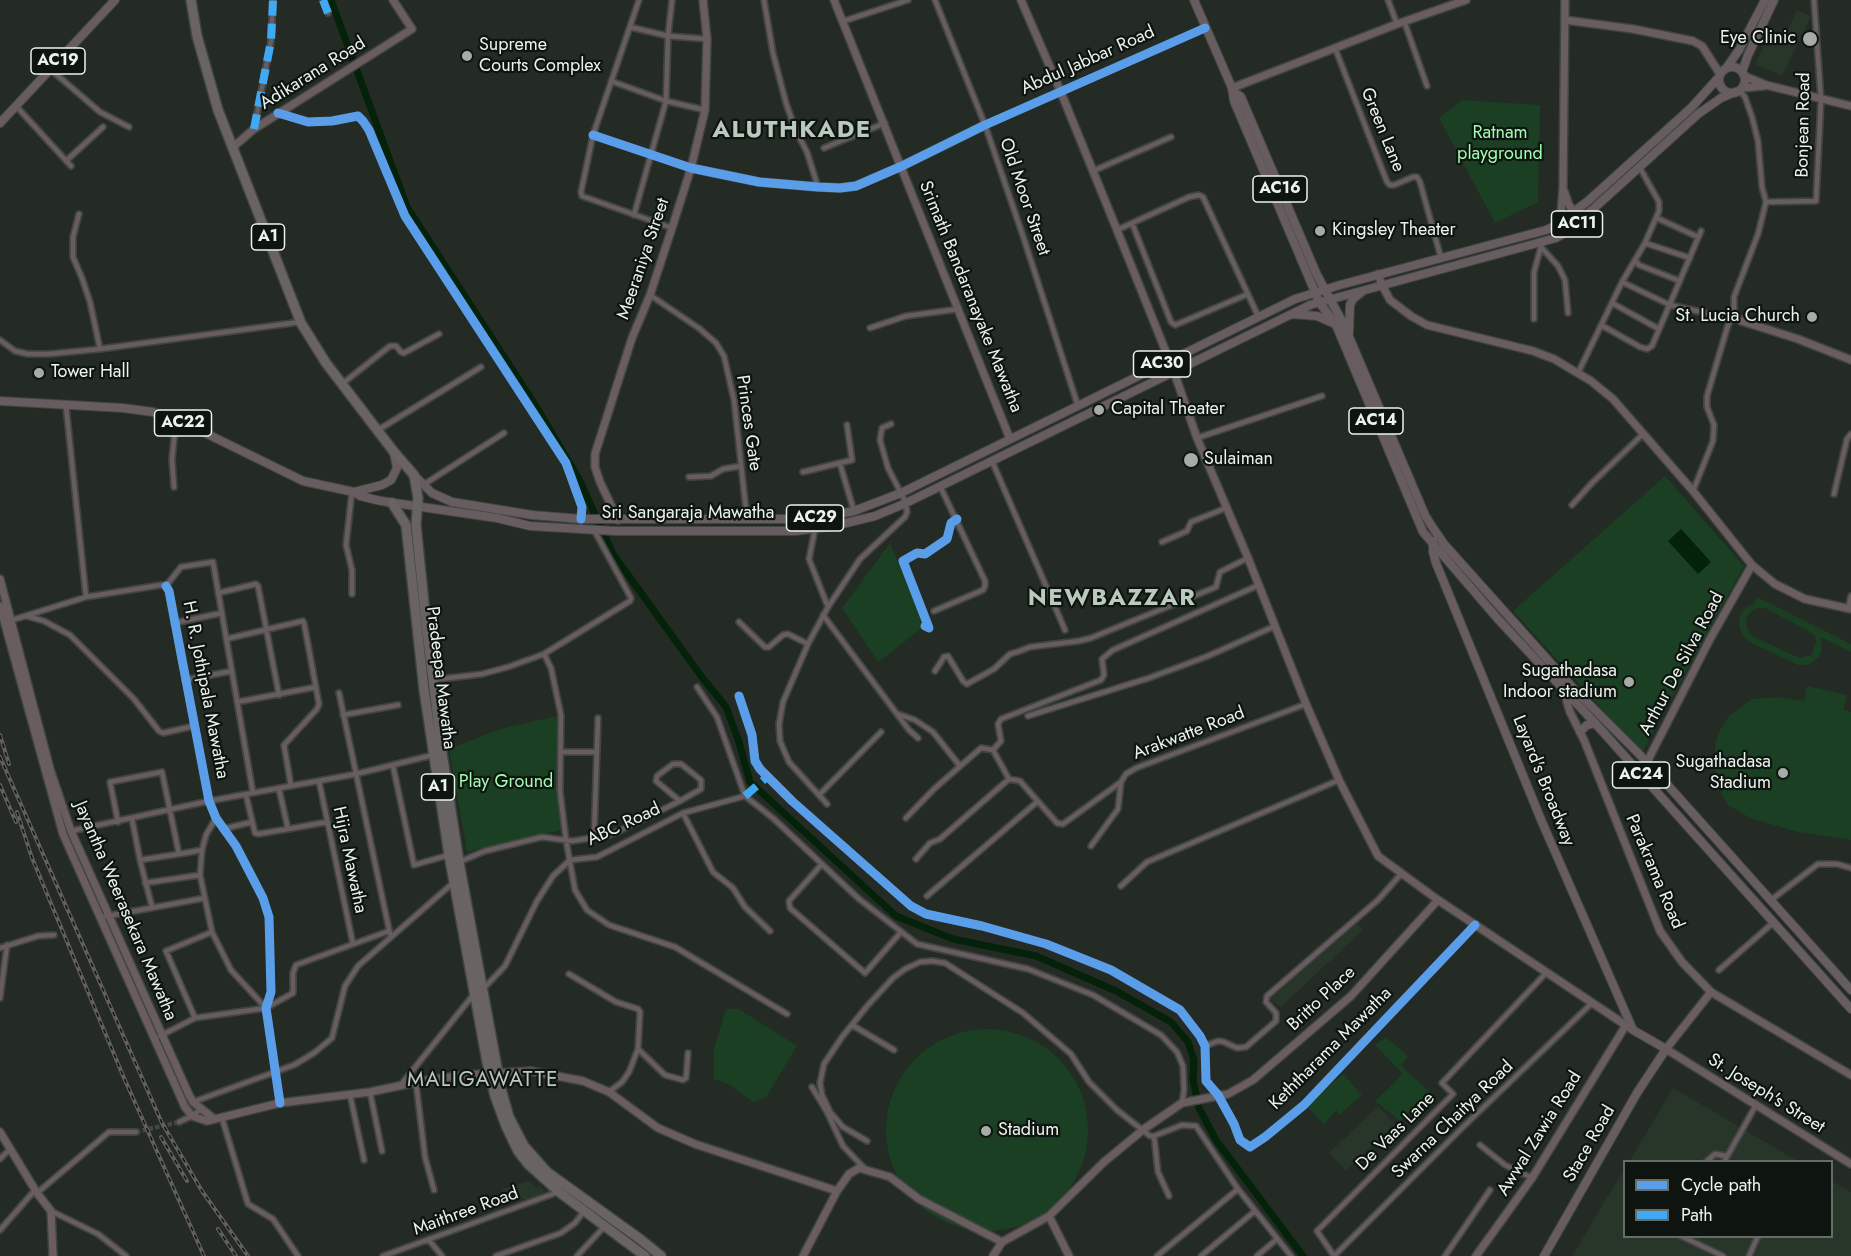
<!DOCTYPE html>
<html>
<head>
<meta charset="utf-8">
<style>
  body { margin:0 }
  #map { position:relative; width:1851px; height:1256px; overflow:hidden; background:#242a24; font-family:Jost,sans-serif }
  canvas { display:block }
  .legend { position:absolute; left:1623px; top:1160px; width:210px; height:78px; box-sizing:border-box; background:#0e140f; border:2px solid #666d67; margin:0; padding:8px 10px; list-style:none; font-size:18px; color:#ebf3ec }
  .legend li { display:flex; align-items:center; gap:12px; height:30px }
  .legend b { width:30px; border:2px solid #666d67 }
</style>
</head>
<body>
<div id="map">
<canvas width="1851" height="1256"></canvas>
<ul class="legend">
<li><b style="height:8px;background:#5a9eea"></b>Cycle path</li>
<li><b style="height:8px;background:#3fa9f5"></b>Path</li>
</ul>
</div>
<script>
const g = document.querySelector('canvas').getContext('2d');
g.lineJoin = 'round';
function fill(path, color) { g.fillStyle = color; g.fill(path, 'evenodd'); }
const shape = rows => new Path2D(rows.map(r => 'M' + r).join(''));
function stroke(path, color, width, dash) { g.strokeStyle = color; g.lineWidth = width; g.lineCap = dash ? 'butt' : 'round'; g.setLineDash(dash || []); g.stroke(path); }
function write(font, color, halo, rows, align = 'center') {
  g.font = font + ' Jost,sans-serif'; g.lineWidth = 4.5; g.setLineDash([]); g.textBaseline = 'middle'; g.strokeStyle = halo; g.fillStyle = color; for (const [text, x, y, turn = 0] of rows) {
    g.save(); g.translate(x, y); g.rotate((+turn || 0) * Math.PI / 180); g.textAlign = isNaN(turn) ? turn : align; if (halo) g.strokeText(text, 0, 0); g.fillText(text, 0, 0); g.restore();
  }
}
const built = shape([
  [1797,10,1811,16,1782,76,1755,64,1768,38,1781,44],
  [1357,924,1363,930,1281,1007,1270,999],
  [1673,1088,1798,1161,1629,1162],
  [1378,1106,1395,1124,1346,1171,1329,1153],
  [1624,1169,1624,1236,1832,1236,1832,1181,1851,1192,1851,1256,1572,1256],
  [529,1181,537,1188,540,1185,545,1192,539,1195,540,1203,534,1208,531,1202,523,1199,507,1203,502,1189]
]);
const green = shape([
  [1462,100,1540,105,1538,202,1495,223,1439,118],
  [1665,476,1744,566,1642,753,1513,611],
  [890,543,925,626,878,662,842,608],
  [1757,597,1851,644,1851,652,1821,637,1822,650,1819,657,1809,665,1798,665,1749,642,1742,634,1739,625,1740,616,1744,609,1755,602],
  [1757,608,1765,608,1810,632,1815,636,1816,643,1811,655,1800,658,1754,637,1749,633,1746,625,1747,616,1752,611],
  [1807,686,1847,695,1843,710,1851,712,1851,840,1798,832,1750,818,1728,805,1715,782,1715,746,1720,730,1728,717,1752,699,1779,697,1804,701],
  [561,715,556,784,563,830,513,840,467,852,449,749,500,729],
  [726,1009,739,1009,797,1046,766,1097,753,1102,728,1084,714,1079,714,1049],
  '886 1130a101 101 0 1 1 202 0a101 101 0 1 1-202 0Z',
  [1386,1037,1408,1056,1401,1066,1430,1092,1400,1121,1375,1101,1400,1077,1402,1073,1375,1045],
  [1343,1074,1362,1095,1339,1115,1336,1110,1324,1124,1306,1106]
]);
const water = shape([
  [1681,529,1711,562,1698,574,1668,541]
]);
const canal = shape([
  [331,0,407,207,539,411,579,479,613,554,701,676,726,707,739,742,750,782,896,916,953,939,1036,956,1116,991,1171,1022,1188,1042,1194,1060,1193,1080,1199,1108,1216,1140,1303,1256]
]);
const streetTunnel = shape([
  [136,1132,179,1122]
]);
const street = shape([
  [323,0,328,13],
  [639,0,593,135,581,192,582,196,672,228],
  [764,0,773,53,786,103,796,131,807,152,818,187],
  [935,0,985,125,1023,236,1078,406],
  [1388,0,1397,24],
  [844,21,908,0],
  [1404,21,1427,86],
  [630,27,668,36,707,39],
  [1335,48,1387,182,1390,185,1394,185,1413,177,1417,177,1420,182,1441,258],
  [50,69,100,112,129,127],
  [611,81,666,101,705,110],
  [16,106,71,166],
  [278,113,308,122,332,121,358,116,363,121,369,130,405,216,566,463,582,507,581,519],
  [985,125,1205,28],
  [254,129,271,41,273,0],
  [593,135,691,168],
  [824,148,885,123],
  [66,161,103,127],
  [1093,171,1171,137],
  [1766,202,1816,201,1821,100,1814,0],
  [79,214,73,237,73,257,82,278,90,302,100,349],
  [634,215,666,101,668,36,672,0],
  [1657,218,1698,237],
  [1132,223,1171,322,1175,325,1180,323,1248,294],
  [1117,230,1189,197,1199,195,1203,197,1258,316],
  [1645,243,1690,258],
  [1541,247,1558,266,1565,280,1568,313],
  [1635,260,1639,265,1680,281],
  [1622,282,1670,305,1724,317,1734,314],
  [650,295,700,329,716,343,724,356,734,400,747,519],
  [1612,303,1659,329],
  [1534,319,1534,272,1542,243],
  [1601,325,1640,347,1647,349,1652,346,1701,231],
  [870,328,906,316,959,309],
  [0,340,15,351,28,354,49,354,100,349,300,322],
  [1578,373,1622,282,1645,243,1659,211,1659,202,1640,168],
  [342,384,390,346,396,346,401,352,404,353,439,334],
  [66,406,86,597],
  [378,430,481,367],
  [1197,438,1322,396],
  [992,461,1065,630],
  [840,464,854,511],
  [803,472,852,460,847,425],
  [689,477,711,476,723,469,741,466],
  [423,485,504,433],
  [174,487,172,459,176,421],
  [352,491,346,545,352,570,352,594],
  [1693,491,1713,441,1714,425,1707,407,1707,396,1728,325,1734,314,1734,297,1758,234,1766,202,1762,187,1758,141,1752,117,1745,97,1739,90],
  [1834,494,1847,439,1851,434],
  [1572,505,1592,483,1643,434],
  [815,529,809,559,828,607],
  [1162,542,1187,531,1191,522,1226,508],
  [166,586,169,591,209,801,216,818,236,846,263,898,269,917,271,992,266,1008,280,1103],
  [166,586,181,567,213,562,253,793],
  [218,593,256,584,258,586,279,695],
  [1848,609,1851,596],
  [934,611,983,590,985,586,985,581,940,486],
  [823,615,909,730,918,738],
  [26,616,44,621,70,635,134,699,159,731,163,733,194,726],
  [9,621,86,597,161,585,166,586],
  [739,622,765,647,769,647,783,635,788,634,808,644],
  [174,623,222,613],
  [226,639,303,621,304,623,319,704,317,709,284,745,291,786],
  [544,654,551,668,561,715,560,791,566,840,575,890,587,910,609,925,675,947,787,1014],
  [935,671,944,657,948,656,963,681,967,684,994,669,1010,654,1017,652,1030,647,1079,641,1091,638,1216,587,1220,572,1248,558],
  [185,680,232,671],
  [432,680,482,674,508,667,544,654,630,601,631,598,594,530],
  [697,687,717,717,745,796,774,819,859,899,917,944,1028,969,1093,995,1161,1035,1177,1052,1183,1066,1184,1090,1182,1103],
  [339,693,390,934],
  [739,696,752,735,755,761,760,769,792,801,911,906,926,914,982,926,1046,944,1111,970,1180,1010,1200,1036,1205,1046,1206,1081,1218,1095,1234,1124,1240,1140,1250,1147,1265,1137,1304,1105,1475,925],
  [237,702,316,687],
  [898,714,915,720,933,732,960,766],
  [343,715,398,705],
  [1028,716,1149,678,1208,656,1275,626],
  [561,752,596,752],
  [393,766,414,865,449,855],
  [1009,779,993,750,1001,741,998,724,1001,719,1101,680,1104,675,1102,659,1113,650,1259,585],
  [1009,779,1020,781,1057,823,1063,824,1121,782,1126,774,1136,768,1306,704],
  [319,781,353,944],
  [279,789,288,829,327,822],
  [246,795,255,833,258,834,288,829],
  [819,795,881,732],
  [827,804,789,762,780,741,779,724,783,702,808,644,828,607,860,559,905,517,907,512,906,503,888,468,880,440,882,428,891,424],
  [683,813,713,872,733,888,745,907,770,931],
  [216,818,206,835,202,850,200,875,212,932,231,970,266,1008],
  [906,818,934,789,981,748,993,750],
  [118,822,110,782,162,772,179,854,140,860,132,819],
  [223,829,252,822],
  [71,831,209,801,356,774,433,755],
  [594,838,598,718],
  [1091,846,1118,809,1121,782],
  [179,854,202,850],
  [916,859,930,843,940,839,1009,779],
  [140,860,152,907],
  [570,860,597,857,683,813,745,796],
  [459,862,485,851,542,837,572,841,609,835,621,830,680,801,701,789,701,780,681,764,673,764,657,776,656,781,680,801],
  [822,864,789,901,790,908,865,973,901,932],
  [145,883,200,875],
  [1121,886,1147,862,1339,780],
  [927,896,1037,802],
  [1771,900,1818,864,1837,864,1851,868],
  [102,917,205,898],
  [0,948,38,936,54,935],
  [1719,970,1774,922],
  [569,974,616,1002,638,1009,640,1012,638,1049,629,1072,622,1082,609,1092],
  [484,988,505,966,537,901,553,876,570,860],
  [0,998,7,945],
  [195,1018,166,951,212,932],
  [852,1025,894,1050],
  [160,1036,195,1018,266,1008,293,993,293,973,296,965,389,931],
  [1205,1046,1218,1041,1224,1042,1237,1048,1246,1047,1276,1021,1276,1013,1266,1002,1267,996,1378,900,1402,873],
  [638,1049,665,1075,683,1080,686,1078,688,1053],
  [416,1083,425,1157,434,1190],
  [400,1086,474,994],
  [812,1087,827,1112,843,1146,866,1170],
  [370,1092,382,1151],
  [350,1095,364,1160],
  [193,1102,294,1065,314,1053,332,1038,345,986,358,966,453,883],
  [222,1118,248,1204,273,1219,298,1256],
  [179,1122,192,1116,201,1109],
  [1154,1136,1158,1172,1169,1196],
  [867,1141,843,1127,830,1112,822,1095,820,1083,824,1064,842,1037,868,1005,893,978,905,969,920,962,932,961,945,963,1023,1013,1071,1054,1089,1082,1117,1110,1150,1136,1154,1136,1182,1125,1196,1126,1238,1189,1291,1256],
  [1480,1145,1505,1165,1532,1178],
  [0,1159,10,1149],
  [1706,1162,1715,1154,1727,1156],
  [1724,1162,1756,1105],
  [37,1193,109,1132,136,1132],
  [51,1211,98,1234,126,1256],
  [0,1230,35,1190],
  [1681,1236,1723,1256],
  [429,1240,442,1256],
  [383,1256,558,1192],
  [496,1256,561,1233,575,1223,585,1210],
  [577,1256,605,1226],
  [1157,1256,1238,1189],
  [1201,1256,1255,1211],
  [1257,1256,1277,1239],
  [1334,1256,1317,1231,1453,1094,1442,1083,1546,973],
  [1334,1256,1462,1128,1592,1003],
  [1445,1256,1490,1190],
  [1749,1256,1758,1236]
]);
const secondary = shape([
  [834,0,1010,439],
  [1021,0,1060,90,1117,230,1174,372,1197,438,1248,558,1306,704,1339,780,1378,856,1438,900,1633,1030],
  [1565,0,1563,188,1561,212,1563,221,1569,230],
  [1565,20,1633,29,1693,41,1702,46,1720,74],
  [1744,76,1766,85,1851,106],
  [1232,88,1397,24,1466,0],
  [1742,88,1764,86],
  [232,148,254,129,412,29,393,0],
  [691,168,759,182,818,187,840,188,856,186,902,166,985,125],
  [1564,191,1569,205,1581,220],
  [1378,274,1382,285,1390,300,1411,316,1427,325,1533,351,1554,359,1591,381,1613,399,1693,491,1752,565,1775,584,1805,599,1851,609],
  [1734,314,1741,321,1798,339,1851,360],
  [618,520,600,482,595,467,595,454,632,338,650,295,672,228,691,168,705,110,707,39,703,0],
  [0,579,50,769,71,831,189,1095,193,1102,214,1119],
  [0,606,63,834,185,1107,192,1116,207,1121,280,1103,370,1092,427,1080,466,1075,531,1071,583,1081,609,1092,658,1128,695,1144,837,1191],
  [1569,691,1566,694,1567,702,1570,712,1584,740,1660,931,1682,962,1711,992,1851,1075],
  [1644,778,1647,762,1710,639,1752,565],
  [1711,992,1666,1049,1851,1164],
  [0,1132,37,1193,51,1211,53,1256],
  [1049,1216,1069,1256],
  [803,1256,837,1191,849,1174,859,1168,890,1177,919,1199,1002,1242],
  [993,1256,1002,1242,1049,1216,1104,1162,1144,1129,1182,1103,1228,1094,1253,1080,1351,996,1438,900],
  [1476,1256,1532,1178,1626,1025]
]);
const primary = shape([
  [1194,0,1232,88,1234,101,1315,292,1319,302,1336,325,1423,532,1497,618,1595,723,1851,1009],
  '1719 80a13 13 0 1 1 26 0a13 13 0 1 1-26 0Z',
  [1727,67,1739,50,1765,0],
  [1742,72,1748,55,1774,0],
  [1233,91,1241,97,1317,275,1344,325,1425,515,1431,525,1444,544,1572,687,1647,762,1851,990],
  [0,123,115,0],
  [1292,314,1317,316,1335,324],
  [1349,333,1350,305,1353,299,1363,291],
  [0,401,123,408,153,412,189,425,303,481,354,492,360,496,381,501,497,518,530,526,615,531,795,531,834,526,875,516,906,503,1310,305,1556,238,1569,230,1581,220,1698,114,1721,98,1735,92],
  [414,475,432,493,452,502,532,515,581,519,794,519,819,518,854,511,901,493,1295,299,1340,285,1546,230,1555,226,1588,201,1691,108,1719,77],
  [354,492,382,485,391,480,397,468,394,453],
  [1433,541,1433,552,1436,563,1542,822,1633,1030,1666,1049,1637,1093,1544,1256],
  [1580,732,1587,725,1595,723]
]);
const highway = shape([
  [191,0,197,36,218,110,301,323,326,363,394,452,414,475,418,498,416,525,426,623,442,753,459,862,501,1089,509,1117,524,1146,547,1172,640,1239,661,1256],
  [392,503,406,525,424,690,449,855,487,1062,495,1096,506,1126,518,1151,528,1164,559,1192,645,1256]
]);
const rail = shape([
  [0,735,9,764],
  [0,757,162,1123,202,1191,248,1256],
  [0,785,16,822],
  [17,812,32,858,124,1078,204,1256],
  [161,1137,187,1181],
  [218,1229,236,1256]
]);
const quiet = shape([
  [323,0,328,13],
  [254,129,271,41,273,0],
  [745,796,767,777]
]);
const cycleway = shape([
  [278,113,308,122,332,121,358,116,363,121,369,130,405,216,566,463,582,507,581,519],
  [593,135,691,168,759,182,818,187,840,188,856,186,902,166,985,125,1205,28],
  [166,586,169,591,209,801,216,818,236,846,263,898,269,917,271,992,266,1008,280,1103],
  [925,626,929,628,903,561,917,553,925,554,947,539,951,523,957,519],
  [739,696,752,735,755,761,760,769,792,801,911,906,926,914,982,926,1046,944,1111,970,1180,1010,1200,1036,1205,1046,1206,1081,1218,1095,1234,1124,1240,1140,1250,1147,1265,1137,1304,1105,1475,925]
]);
const markers = [
  [1810,39,8,"#a5ada6"],
  [467,56,6,"#a5ada6"],
  [1320,231,6,"#a5ada6"],
  [1812,317,6,"#a5ada6"],
  [39,373,6,"#a5ada6"],
  [1099,410,6,"#a5ada6"],
  [1191,460,8,"#a5ada6"],
  [1629,682,6,"#a5ada6"],
  [1783,773,6,"#a5ada6"],
  [986,1131,6,"#a5ada6"]
];
const shields = [
  [58,61,54],
  [1280,189,54],
  [1577,224,51],
  [268,237,33],
  [1162,364,57],
  [1376,421,54],
  [183,423,57],
  [815,518,57],
  [1641,775,57],
  [438,787,33]
];
const shieldNames = [
  ["AC19",58,61],
  ["AC16",1280,189],
  ["AC11",1577,224],
  ["A1",268,237],
  ["AC30",1162,364],
  ["AC14",1376,421],
  ["AC22",183,423],
  ["AC29",815,518],
  ["AC24",1641,775],
  ["A1",438,787]
];
const poiNames = [
  ["Eye Clinic",1796,39,"right"],
  ["Supreme",479,46],
  ["Courts Complex",479,67],
  ["Kingsley Theater",1332,231],
  ["St. Lucia Church",1800,317,"right"],
  ["Tower Hall",51,373],
  ["Capital Theater",1111,410],
  ["Sulaiman",1204,460],
  ["Sugathadasa",1617,672,"right"],
  ["Indoor stadium",1617,693,"right"],
  ["Sugathadasa",1771,763,"right"],
  ["Stadium",1771,784,"right"],
  ["Stadium",998,1131]
];
const streetNames = [
  ["Abdul Jabbar Road",1088,61,-24],
  ["Adikarana Road",313,74,-32],
  ["Bonjean Road",1804,125,-89],
  ["Green Lane",1382,130,68],
  ["Old Moor Street",1024,197,71],
  ["Meeraniya Street",644,259,-71],
  ["Srimath Bandaranayake Mawatha",970,297,68],
  ["Princes Gate",748,423,82],
  ["Sri Sangaraja Mawatha",688,514],
  ["Arthur De Silva Road",1682,664,-62],
  ["Pradeepa Mawatha",440,678,83],
  ["H. R. Jothipala Mawatha",205,690,79],
  ["Arakwatte Road",1189,734,-21],
  ["Layard's Broadway",1543,781,68],
  ["ABC Road",624,825,-25],
  ["Hijra Mawatha",349,860,78],
  ["Parakrama Road",1654,872,67],
  ["Jayantha Weerasekara Mawatha",125,911,67],
  ["Britto Place",1322,999,-43],
  ["Keththarama Mawatha",1331,1049,-45],
  ["St. Joseph's Street",1766,1094,32],
  ["Swarna Chaitya Road",1453,1120,-44],
  ["De Vaas Lane",1396,1132,-45],
  ["Awwal Zawia Road",1540,1134,-58],
  ["Stace Road",1590,1144,-60],
  ["Maithree Road",466,1212,-20]
];
const parkNames = [
  ["Ratnam",1500,134],
  ["playground",1500,155],
  ["Play Ground",506,783]
];
const quarterNames = [
  ["MALIGAWATTE",483,1081]
];
const districtNames = [
  ["ALUTHKADE",792,131],
  ["NEWBAZZAR",1112,599]
];
fill(built, '#273628');
fill(green, '#1a3f22');
fill(water, '#032209');
stroke(canal, '#032209', 7);
stroke(streetTunnel, '#424842', 4.5, [4.5, 2]);
stroke(street, '#414541', 8);
stroke(secondary, '#414541', 10);
stroke(primary, '#414541', 10);
stroke(highway, '#414541', 12);
stroke(street, '#675c60', 4.5);
stroke(secondary, '#6a5d60', 7);
stroke(primary, '#675c5f', 8);
stroke(highway, '#6a6364', 9);
stroke(rail, '#635f5f', 4);
stroke(rail, '#0e140f', 1.5, [4.5]);
stroke(quiet, '#3fa9f5', 8, [15, 8]);
stroke(cycleway, '#5a9eea', 9);
for (const [x, y, r, color] of markers) { const dot = new Path2D(); dot.arc(x, y, r, 0, 2 * Math.PI); g.fillStyle = color; g.fill(dot); stroke(dot, '#0e140f', 2); }
for (const [x, y, w] of shields) { const box = new Path2D(); box.roundRect(x - w / 2, y - 13, w, 26, 4.5); g.fillStyle = '#0e140f'; g.fill(box); stroke(box, '#ebf3ec', 1.5); }
write('bold 16px', '#ebf3ec', null, shieldNames);
write('18px', '#ebf3ec', '#0e140f', poiNames, 'left');
write('18px', '#ebf3ec', '#0e140f', streetNames);
write('18px', '#a0fcaf', '#0e140f', parkNames);
g.letterSpacing = '1.5px';
write('21px', '#bacabc', '#0e140f', quarterNames);
g.letterSpacing = '0px';
g.letterSpacing = '1.5px';
write('bold 24px', '#bacabc', '#0e140f', districtNames);
g.letterSpacing = '0px';
</script>
</body>
</html>
